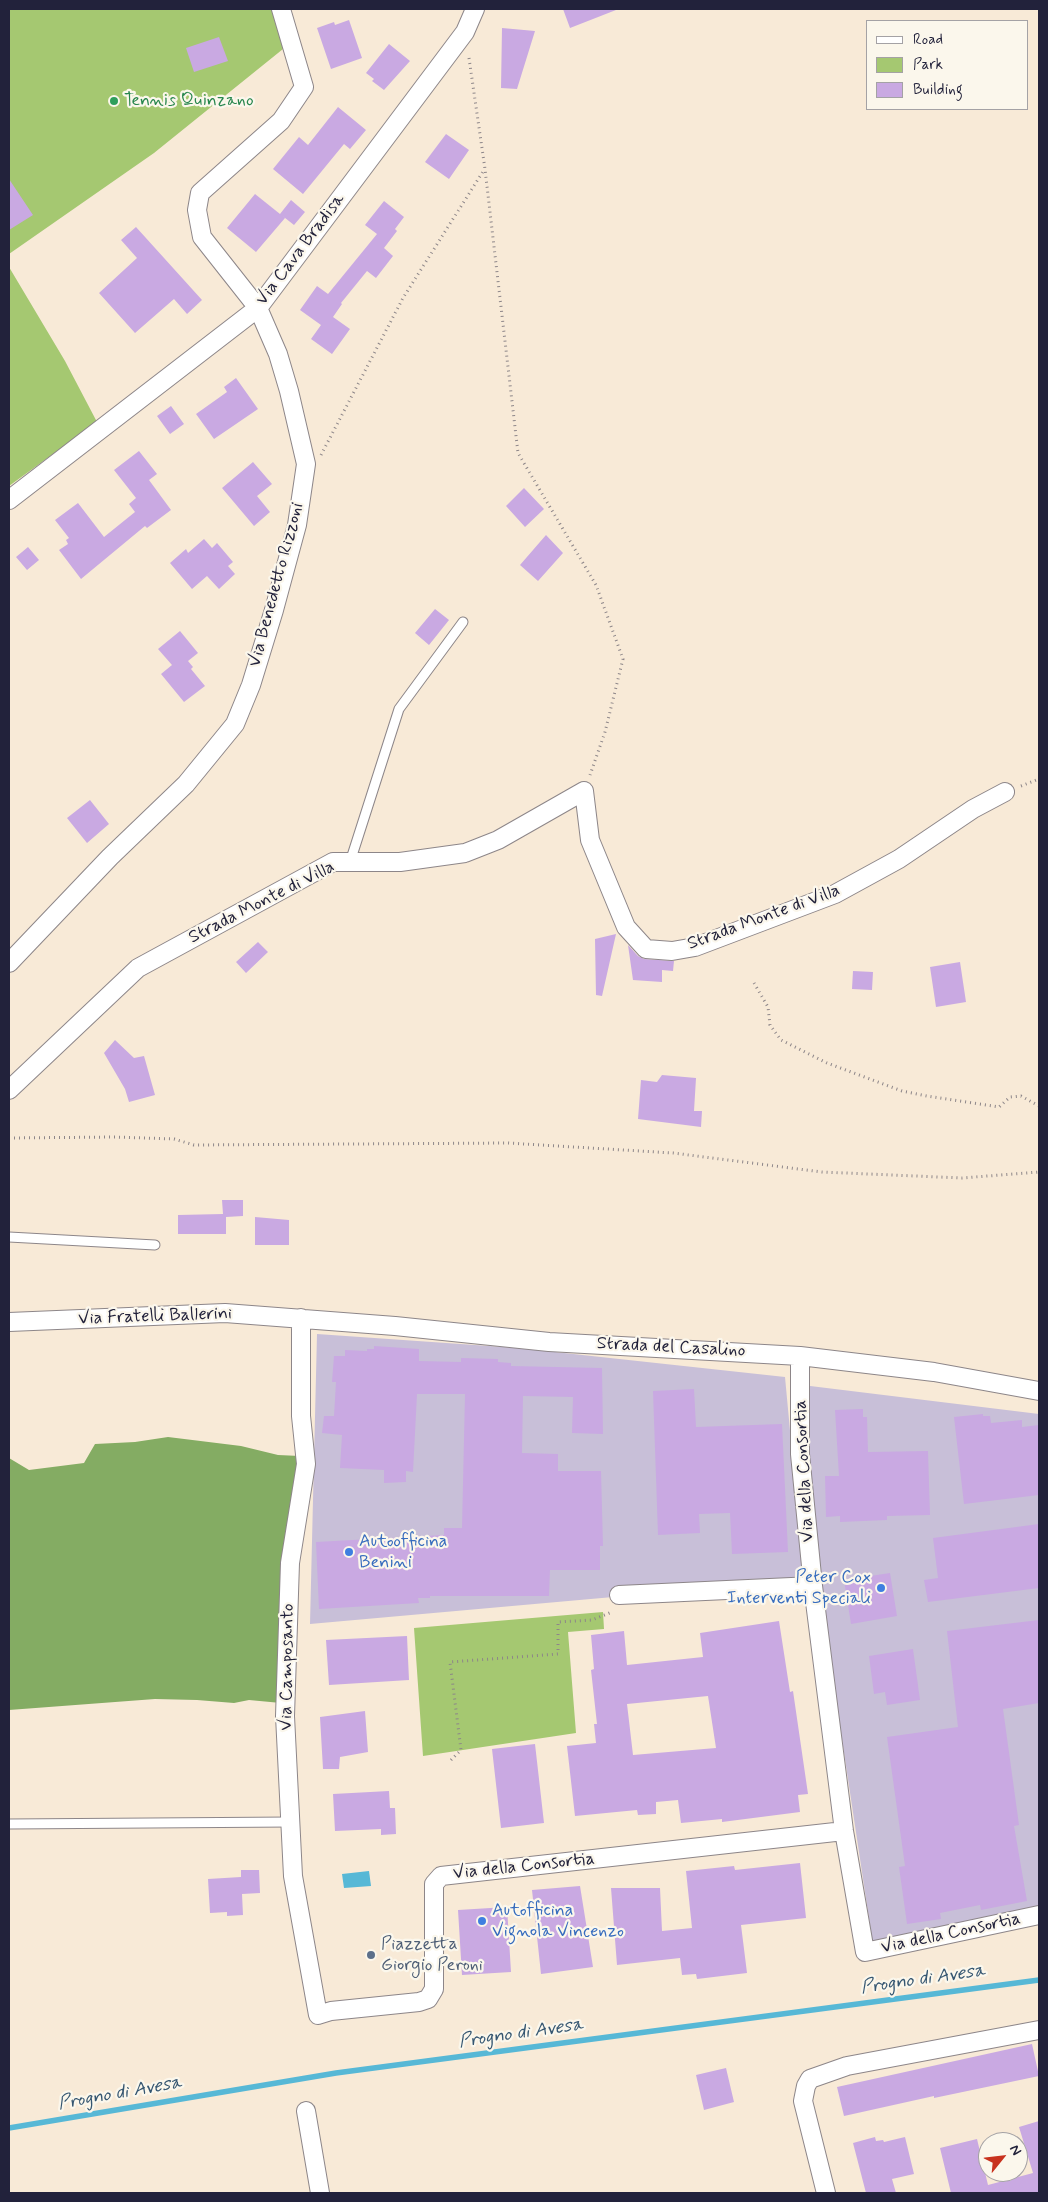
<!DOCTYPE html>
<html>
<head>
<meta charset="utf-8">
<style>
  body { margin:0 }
  #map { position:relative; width:1048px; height:2202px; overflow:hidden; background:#f8ead7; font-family:Mynerve,sans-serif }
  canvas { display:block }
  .frame { position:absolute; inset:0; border:10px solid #22223b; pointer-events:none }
  .legend { position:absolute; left:866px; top:20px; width:162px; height:90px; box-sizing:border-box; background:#fbf7ec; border:1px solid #a4a2a5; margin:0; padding:6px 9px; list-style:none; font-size:15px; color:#22223b }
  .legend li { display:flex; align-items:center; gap:10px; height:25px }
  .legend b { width:25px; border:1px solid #a4a2a5 }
  .north { position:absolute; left:978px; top:2132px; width:50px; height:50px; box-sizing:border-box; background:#fbf7ec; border:1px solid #a4a2a5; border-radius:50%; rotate:61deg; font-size:14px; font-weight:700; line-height:20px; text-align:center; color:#22223b }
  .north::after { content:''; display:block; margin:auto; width:18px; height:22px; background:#c8321e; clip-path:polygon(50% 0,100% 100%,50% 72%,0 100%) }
</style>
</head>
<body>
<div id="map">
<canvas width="1048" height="2202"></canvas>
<div class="frame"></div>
<ul class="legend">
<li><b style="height:6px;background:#fff"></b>Road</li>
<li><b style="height:14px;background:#a5c871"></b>Park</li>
<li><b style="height:14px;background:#c9a9e2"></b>Building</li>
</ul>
<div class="north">N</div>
</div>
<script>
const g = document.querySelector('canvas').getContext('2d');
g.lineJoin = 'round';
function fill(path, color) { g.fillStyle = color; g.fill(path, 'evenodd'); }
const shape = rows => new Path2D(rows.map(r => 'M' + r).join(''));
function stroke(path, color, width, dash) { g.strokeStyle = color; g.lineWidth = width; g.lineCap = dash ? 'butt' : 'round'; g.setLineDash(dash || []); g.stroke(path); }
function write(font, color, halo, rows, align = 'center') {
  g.font = font + ' Mynerve,sans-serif'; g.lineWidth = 4.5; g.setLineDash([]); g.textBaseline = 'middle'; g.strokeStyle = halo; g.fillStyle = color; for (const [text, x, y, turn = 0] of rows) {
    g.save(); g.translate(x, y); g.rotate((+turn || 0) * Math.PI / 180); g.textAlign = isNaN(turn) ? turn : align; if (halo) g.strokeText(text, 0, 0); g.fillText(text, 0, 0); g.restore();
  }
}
const industrial = shape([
  [317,1334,518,1348,785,1377,804,1580,310,1624],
  [802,1385,1039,1414,1039,1922,873,1945,827,1640]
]);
const green = shape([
  [9,9,272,9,283,49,154,153,9,254],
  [9,267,65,361,97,422,9,486],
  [603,1612,604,1629,568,1632,576,1733,423,1756,414,1628]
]);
const forest = shape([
  [168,1437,241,1446,278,1455,300,1456,281,1703,249,1700,234,1703,197,1700,155,1699,9,1710,9,1458,29,1470,84,1463,95,1444,135,1442]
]);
const water = shape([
  [369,1871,371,1886,344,1888,342,1874]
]);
const stream = shape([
  [9,2128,336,2073,1039,1980]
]);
const building = shape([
  [563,9,616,9,616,10,570,28],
  [349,20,362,58,331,69,317,28,334,22,335,25],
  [502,28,535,31,517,89,501,88],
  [219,37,228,61,194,72,186,48],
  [389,44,410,61,384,90,372,81,374,79,366,73],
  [338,107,366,130,350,149,344,144,303,194,273,169,299,137,308,145],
  [446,134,469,150,449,179,425,162],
  [9,179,33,215,9,230],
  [255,194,285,218,256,252,227,228],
  [291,200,305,212,294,225,280,214],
  [384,201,404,217,395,229,397,231,384,248,393,256,376,278,367,271,341,303,342,304,333,317,350,329,332,354,311,339,321,325,300,310,317,286,328,294,377,234,365,225],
  [136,227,202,300,187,314,174,299,135,333,99,293,137,258,121,240],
  [236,378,258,409,214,439,196,414,227,392,224,387],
  [171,406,184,424,170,434,157,416],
  [139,451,157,474,149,480,171,510,147,528,145,526,81,579,59,550,68,544,66,540,69,538,55,520,78,503,104,537,135,512,129,504,136,498,114,470],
  [253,462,272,484,257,496,270,512,254,526,222,488],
  [524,488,544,509,525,527,506,506],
  [546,535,563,553,538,581,520,565],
  [204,539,212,548,217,543,233,562,228,566,235,574,219,589,207,576,192,589,170,563,186,549,188,553],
  [28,547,39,560,27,570,16,557],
  [435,609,449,620,429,645,415,633],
  [180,631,198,653,188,661,193,667,191,669,205,686,184,702,161,674,172,665,158,649],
  [90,800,109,824,87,843,67,818],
  [616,934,602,996,596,995,595,939],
  [258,942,268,952,246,973,236,962],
  [628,945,638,956,644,959,674,961,673,971,662,970,662,982,633,980],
  [960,962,966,1002,936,1007,930,967],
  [853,971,873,972,872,990,852,989],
  [115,1040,134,1058,144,1056,155,1095,129,1102,125,1089,104,1053],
  [662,1075,696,1078,694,1111,702,1111,701,1127,638,1119,641,1080,657,1082],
  [222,1200,243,1200,243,1216,226,1217,226,1234,178,1234,178,1215,223,1214],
  [255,1217,289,1220,289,1245,255,1245],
  [374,1346,419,1349,419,1361,461,1362,461,1358,498,1359,498,1362,511,1363,511,1366,602,1368,603,1434,572,1433,573,1397,523,1396,522,1453,558,1454,558,1471,601,1471,603,1546,600,1546,600,1570,550,1570,549,1596,430,1596,430,1598,418,1598,419,1603,319,1609,316,1542,444,1535,444,1528,462,1528,465,1394,417,1394,413,1472,406,1471,406,1482,384,1483,384,1470,340,1468,342,1435,322,1433,324,1416,334,1416,336,1382,332,1382,334,1356,345,1356,345,1350,367,1351,367,1349,374,1349],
  [694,1389,696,1427,782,1424,788,1552,732,1554,730,1513,699,1514,700,1533,658,1535,653,1391],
  [863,1409,863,1417,867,1417,868,1452,928,1451,930,1515,887,1516,887,1520,840,1522,840,1516,826,1517,825,1476,839,1476,835,1410],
  [983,1414,983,1416,990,1416,991,1423,1022,1420,1022,1427,1039,1425,1039,1495,964,1504,954,1417],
  [1039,1524,1039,1588,928,1602,924,1580,938,1578,933,1538],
  [890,1573,897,1616,851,1624,844,1580],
  [1039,1620,1039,1703,1003,1709,1019,1825,1014,1826,1027,1901,981,1910,980,1905,940,1913,941,1919,907,1924,899,1867,905,1866,887,1737,958,1727,947,1631],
  [779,1621,790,1692,793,1691,808,1794,798,1795,800,1812,722,1822,722,1819,681,1823,678,1800,656,1802,656,1814,638,1815,637,1810,575,1816,567,1746,596,1743,594,1724,597,1724,591,1670,594,1669,591,1635,624,1631,627,1665,703,1657,700,1633],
  [708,1696,716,1748,633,1755,627,1704],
  [407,1636,409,1680,329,1685,326,1640],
  [913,1649,920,1700,887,1705,885,1692,874,1694,869,1656],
  [365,1711,368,1752,340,1757,339,1769,323,1769,320,1717],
  [535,1744,544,1823,501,1828,492,1749],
  [389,1791,390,1808,395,1808,396,1834,381,1835,381,1829,335,1831,333,1794],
  [800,1863,806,1918,741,1925,747,1973,697,1979,696,1974,682,1975,680,1958,617,1965,611,1888,660,1888,662,1931,692,1928,686,1871,734,1866,735,1870],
  [241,1870,259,1870,260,1893,242,1894,243,1915,227,1916,227,1912,210,1913,208,1879,241,1877],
  [580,1886,593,1967,541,1974,532,1890],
  [507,1907,511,1972,462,1975,458,1910],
  [1032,2044,1039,2076,934,2098,934,2096,844,2116,837,2087],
  [726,2068,734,2102,704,2110,696,2075],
  [1039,2121,1039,2193,951,2193,940,2148,977,2139,988,2185,1033,2173,1019,2127],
  [875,2137,876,2141,883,2140,884,2142,905,2137,914,2174,892,2179,896,2193,866,2193,853,2143]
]);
const path = shape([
  [469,58,485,169,518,453,596,585,623,659,605,732,590,775],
  [321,455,403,298,484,170],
  [1021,786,1039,779],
  [754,983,768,1007,770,1025,781,1040,827,1063,902,1091,927,1096,999,1107,1010,1097,1021,1096,1039,1106],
  [9,1138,115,1137,174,1139,194,1145,508,1143,673,1153,822,1172,962,1178,1039,1172],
  [451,1760,461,1750,450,1662,558,1654,558,1622,592,1620,612,1612]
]);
const service = shape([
  [350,862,399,709,463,622],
  [9,1237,155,1245],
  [9,1824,291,1822]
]);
const minor = shape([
  [9,500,258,308,465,32,475,9],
  [9,963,110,857,186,784,235,724,251,685,274,610,297,525,306,464,289,391,278,354,258,308,202,237,197,210,200,193,281,121,304,87,281,9],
  [9,1090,138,968,333,862,400,862,465,853,498,840,584,791,590,840,626,927,646,949,672,951,695,947,835,894,899,859,973,809,1005,792],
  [301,1318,301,1416,306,1464,290,1563,285,1716,293,1876,318,2015,331,2011,419,2002,428,1999,434,1989,434,1884,441,1876,844,1831],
  [9,1322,225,1313,395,1326,549,1342,800,1356,934,1372,1039,1391],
  [800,1356,800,1454,813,1586,844,1831,865,1952,1039,1915],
  [619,1595,813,1586],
  [306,2111,320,2193],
  [826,2193,803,2101,806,2086,810,2079,847,2066,1039,2030]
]);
const markers = [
  [114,101,5,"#2e9e5b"],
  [349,1552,5,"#3f7fe0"],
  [881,1588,5,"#3f7fe0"],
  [482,1921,5,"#3f7fe0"],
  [371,1955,5,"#5c6f8a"]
];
const leisureNames = [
  ["Tennis Quinzano",124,101]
];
const streetNames = [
  ["Via Cava Bradisa",301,250,-53],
  ["Via Benedetto Rizzoni",277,585,-75],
  ["Strada Monte di Villa",262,903,-27],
  ["Strada Monte di Villa",764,918,-20],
  ["Via Fratelli Ballerini",155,1317,-2],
  ["Strada del Casalino",671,1348,3],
  ["Via della Consortia",805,1471,-93],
  ["Via Camposanto",288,1667,-89],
  ["Via della Consortia",524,1867,-6],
  ["Via della Consortia",951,1934,-12]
];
const shopNames = [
  ["Autoofficina",359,1542],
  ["Benini",359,1563],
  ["Peter Cox",871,1578,"right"],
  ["Interventi Speciali",871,1599,"right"],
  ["Autofficina",492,1911],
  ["Vignola Vincenzo",492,1932]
];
const serviceNames = [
  ["Piazzetta",381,1945],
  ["Giorgio Peroni",381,1966]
];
const waterNames = [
  ["Progno di Avesa",923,1980,-8],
  ["Progno di Avesa",521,2034,-8],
  ["Progno di Avesa",120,2094,-10]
];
fill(industrial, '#c8bfd8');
fill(green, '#a5c871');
fill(forest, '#84ac63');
fill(water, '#57b8d6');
stroke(stream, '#57b8d6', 5.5);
fill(building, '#c9a9e2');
stroke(service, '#8d8689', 11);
stroke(minor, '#8d8689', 20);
stroke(path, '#8d8689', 3, [1, 4]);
stroke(service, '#fff', 9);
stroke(minor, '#fff', 18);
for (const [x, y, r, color] of markers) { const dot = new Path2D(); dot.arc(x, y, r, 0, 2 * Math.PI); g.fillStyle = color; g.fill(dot); stroke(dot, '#fbf7ec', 2); }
write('18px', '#27864d', '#fbf7ec', leisureNames, 'left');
write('18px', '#22223b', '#fbf7ec', streetNames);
write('18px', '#366cbe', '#fbf7ec', shopNames, 'left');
write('18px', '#4e5e75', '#fbf7ec', serviceNames, 'left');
write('italic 19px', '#355671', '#fbf7ec', waterNames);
</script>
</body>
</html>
